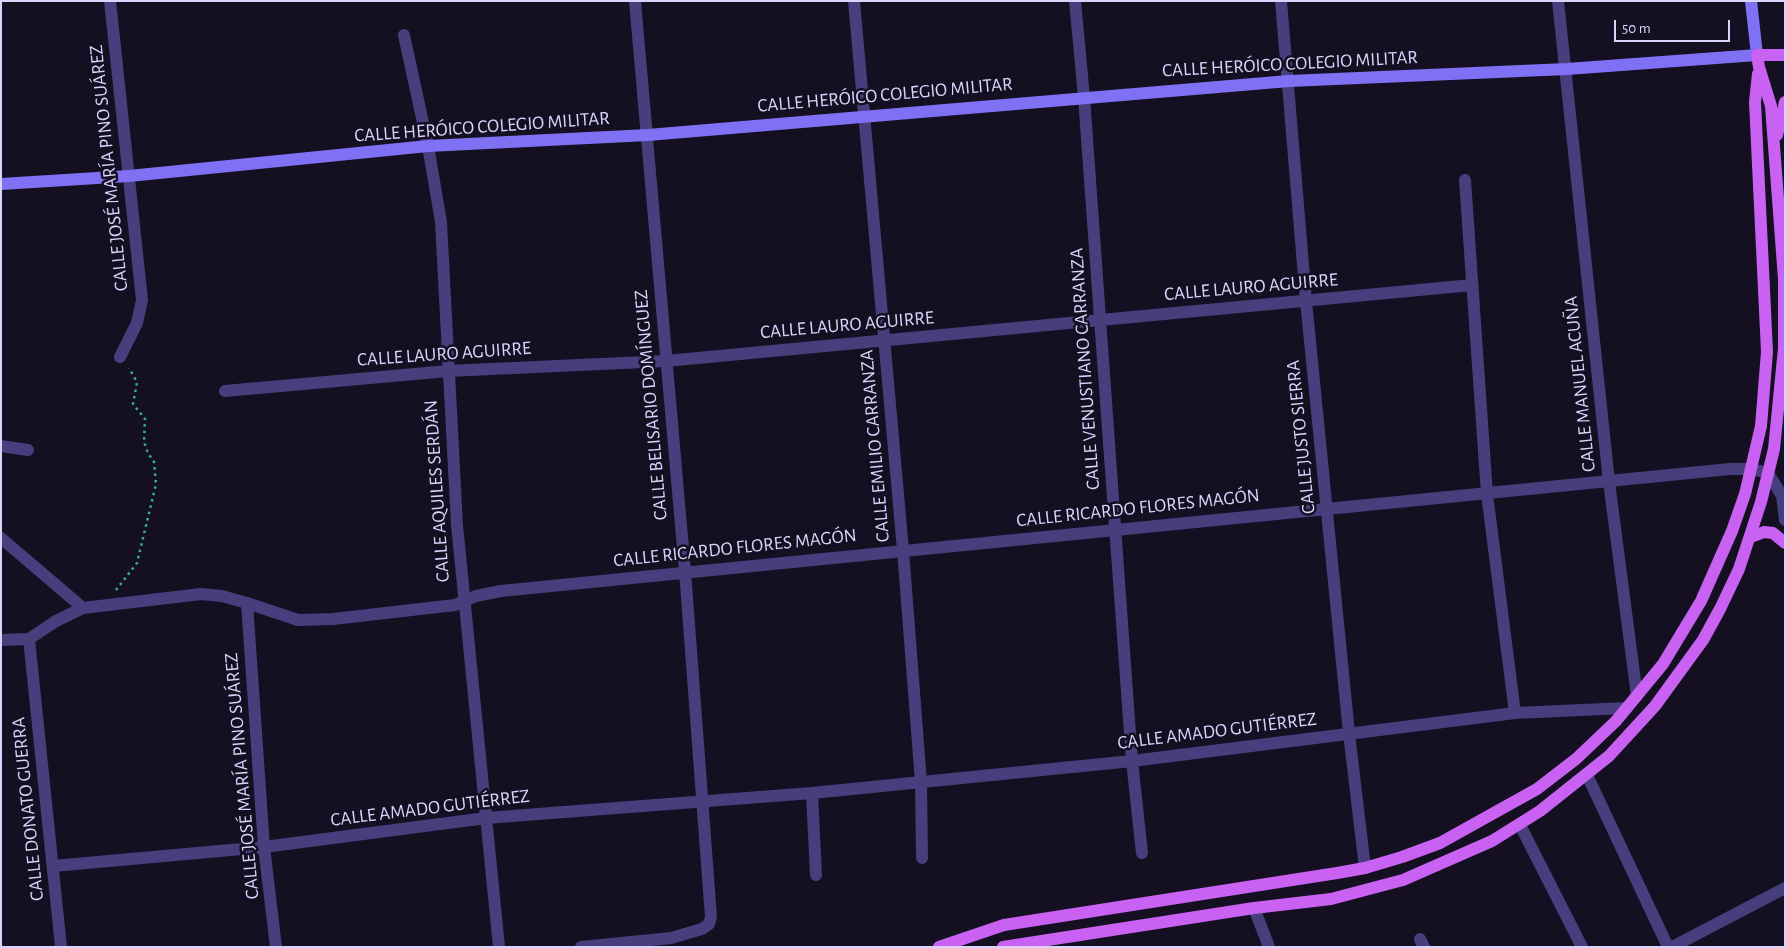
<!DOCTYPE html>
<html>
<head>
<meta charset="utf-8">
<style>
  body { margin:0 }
  #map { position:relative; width:1786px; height:948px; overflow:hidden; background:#140f21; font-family:"Alegreya Sans",sans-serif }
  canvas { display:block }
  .frame { position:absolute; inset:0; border:2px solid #dbd3fc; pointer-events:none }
  .scale { position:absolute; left:1614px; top:20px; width:116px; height:22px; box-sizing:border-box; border:2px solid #dbd3fc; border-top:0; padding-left:6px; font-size:15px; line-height:18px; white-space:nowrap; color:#dbd3fc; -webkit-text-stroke:4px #140f21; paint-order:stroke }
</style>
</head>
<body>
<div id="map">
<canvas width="1786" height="948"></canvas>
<div class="frame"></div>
<div class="scale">50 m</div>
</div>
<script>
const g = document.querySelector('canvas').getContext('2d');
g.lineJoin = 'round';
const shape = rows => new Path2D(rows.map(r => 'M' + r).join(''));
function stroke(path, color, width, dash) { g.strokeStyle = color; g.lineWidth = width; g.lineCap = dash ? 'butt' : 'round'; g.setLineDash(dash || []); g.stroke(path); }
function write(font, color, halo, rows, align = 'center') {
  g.font = font + ' "Alegreya Sans",sans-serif'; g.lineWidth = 5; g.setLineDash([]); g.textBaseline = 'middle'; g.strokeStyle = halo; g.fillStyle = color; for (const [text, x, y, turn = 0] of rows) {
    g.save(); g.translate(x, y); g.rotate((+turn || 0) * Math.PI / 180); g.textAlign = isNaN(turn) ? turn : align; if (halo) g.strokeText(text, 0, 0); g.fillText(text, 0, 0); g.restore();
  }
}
const path = shape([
  [116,590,137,563,156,484,154,462,148,453,144,442,145,419,133,404,137,382,129,368]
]);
const minor = shape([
  [110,1,142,300,137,323,120,357],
  [854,1,903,550,921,782,922,858],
  [1075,1,1084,97,1132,761,1142,853],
  [1281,1,1306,301,1349,733,1365,868],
  [1558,1,1609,482,1637,696],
  [404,35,428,146,441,222,457,525,499,947],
  [1465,180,1487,494,1515,713],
  [225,391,448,371,666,361,1472,285],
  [1,446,28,450],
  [1,538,83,608],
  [247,603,264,847,276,947],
  [29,639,61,947],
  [1,640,29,639,56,621,83,608,201,594,222,596,247,603,298,620,333,619,455,605,476,596,501,591,1730,469,1751,469,1768,473,1782,496,1785,520],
  [1587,775,1668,947],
  [812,793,816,875],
  [1520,825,1582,947],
  [53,866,264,847,486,818,812,793,1132,761,1515,713,1627,708],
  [1254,908,1269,947],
  [1420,939,1424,947],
  [581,947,671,938,702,929,709,924,711,917,685,571,635,1],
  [1672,947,1785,888]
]);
const secondary = shape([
  [1,184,129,176,428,146,648,135,1289,81,1567,69,1757,55,1751,1]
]);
const primary = shape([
  [1777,135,1785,102],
  [1751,537,1764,532,1773,533,1785,543],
  [939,947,1004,925,1337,873,1365,868,1402,857,1440,843,1537,789,1576,759,1616,721,1663,664,1701,601,1732,531,1745,494,1761,426,1767,352,1755,102,1758,74],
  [1003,947,1254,908,1331,899,1403,880,1492,841,1540,811,1609,756,1655,706,1703,640,1720,609,1739,569,1761,502,1774,449,1784,348,1784,279,1771,106,1759,67,1757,55,1785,55]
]);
const streetNames = [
  ["CALLE HERÓICO COLEGIO MILITAR",1290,64,-3],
  ["CALLE HERÓICO COLEGIO MILITAR",885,95,-5],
  ["CALLE HERÓICO COLEGIO MILITAR",482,127,-4],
  ["CALLE JOSÉ MARÍA PINO SUÁREZ",109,168,-96],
  ["CALLE LAURO AGUIRRE",1251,287,-5],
  ["CALLE LAURO AGUIRRE",847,325,-5],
  ["CALLE LAURO AGUIRRE",444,354,-4],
  ["CALLE VENUSTIANO CARRANZA",1085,369,-94],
  ["CALLE MANUEL ACUÑA",1580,384,-96],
  ["CALLE BELISARIO DOMÍNGUEZ",651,405,-95],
  ["CALLE JUSTO SIERRA",1301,437,-96],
  ["CALLE EMILIO CARRANZA",875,446,-95],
  ["CALLE AQUILES SERDÁN",437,491,-94],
  ["CALLE RICARDO FLORES MAGÓN",1138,508,-6],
  ["CALLE RICARDO FLORES MAGÓN",735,548,-6],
  ["CALLE AMADO GUTIÉRREZ",1217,731,-7],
  ["CALLE JOSÉ MARÍA PINO SUÁREZ",242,776,-95],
  ["CALLE AMADO GUTIÉRREZ",430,808,-7],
  ["CALLE DONATO GUERRA",28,809,-96]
];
stroke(path, '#37a8ab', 2.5, [2.5, 4]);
stroke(minor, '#463e7d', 12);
stroke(secondary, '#8071f4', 12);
stroke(primary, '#c962f3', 12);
write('19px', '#dbd3fc', '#140f21', streetNames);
</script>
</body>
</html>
